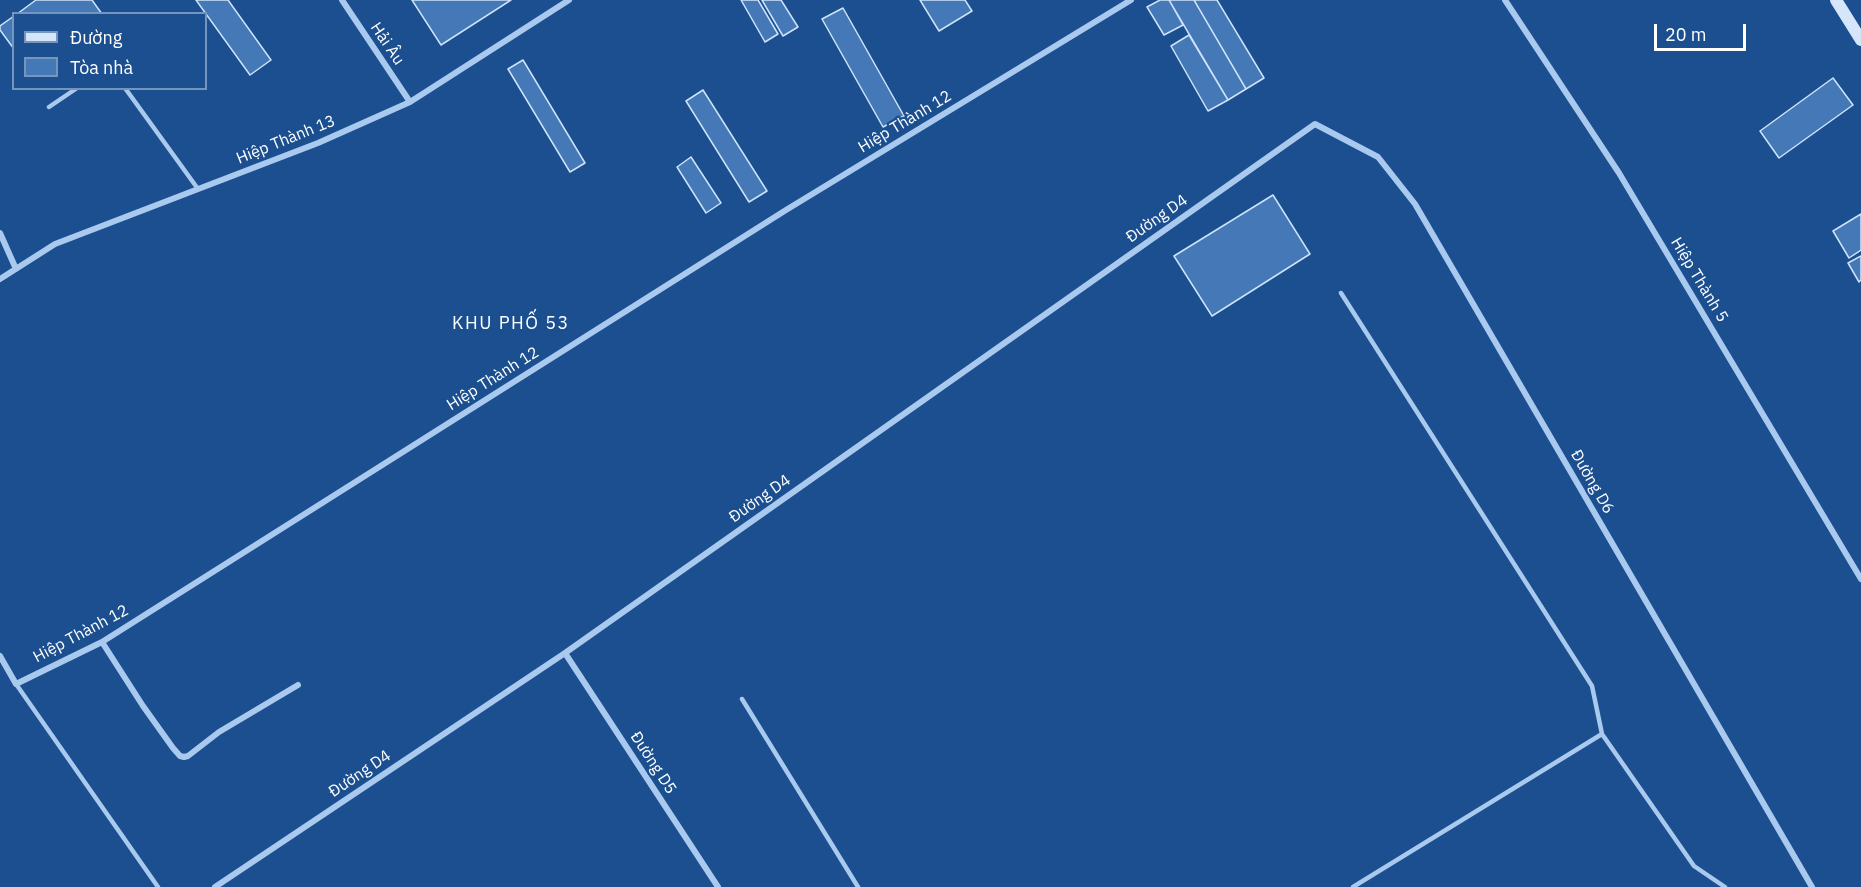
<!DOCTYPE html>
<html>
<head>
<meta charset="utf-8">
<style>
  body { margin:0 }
  #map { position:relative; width:1861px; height:887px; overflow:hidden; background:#1b4f8f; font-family:"IBM Plex Sans",sans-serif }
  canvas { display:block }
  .legend { position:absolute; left:12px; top:12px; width:195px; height:78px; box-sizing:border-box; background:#1b4f8f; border:2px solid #7695bc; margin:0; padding:8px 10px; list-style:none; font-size:18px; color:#fff }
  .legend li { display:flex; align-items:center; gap:12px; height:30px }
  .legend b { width:30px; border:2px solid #7695bc }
  .scale { position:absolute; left:1654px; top:24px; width:92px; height:27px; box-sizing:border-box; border:3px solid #fff; border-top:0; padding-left:8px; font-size:18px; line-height:21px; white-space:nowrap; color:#fff; -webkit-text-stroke:4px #1b4f8f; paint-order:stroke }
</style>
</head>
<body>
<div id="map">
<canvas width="1861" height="887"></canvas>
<ul class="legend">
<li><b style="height:8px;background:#d6e6fa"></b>Đường</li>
<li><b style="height:16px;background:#4478b7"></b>Tòa nhà</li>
</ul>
<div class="scale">20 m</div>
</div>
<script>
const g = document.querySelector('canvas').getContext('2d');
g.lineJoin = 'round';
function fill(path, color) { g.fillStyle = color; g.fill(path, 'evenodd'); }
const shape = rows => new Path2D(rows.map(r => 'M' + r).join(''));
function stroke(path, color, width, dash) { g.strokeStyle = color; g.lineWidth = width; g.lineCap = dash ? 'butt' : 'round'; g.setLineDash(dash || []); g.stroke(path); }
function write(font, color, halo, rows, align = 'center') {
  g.font = font + ' "IBM Plex Sans",sans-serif'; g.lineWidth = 4.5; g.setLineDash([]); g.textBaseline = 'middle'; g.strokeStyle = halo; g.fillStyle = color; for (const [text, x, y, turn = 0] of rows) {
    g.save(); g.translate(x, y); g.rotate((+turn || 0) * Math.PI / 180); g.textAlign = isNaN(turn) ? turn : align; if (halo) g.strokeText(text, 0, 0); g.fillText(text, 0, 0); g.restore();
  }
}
const building = shape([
  [36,0,92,0,102,14,17,14,36,0],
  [196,0,228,0,271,60,250,75,196,0],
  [412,0,511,0,441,45,412,0],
  [741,0,758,0,778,34,765,42,741,0],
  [762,0,781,0,798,27,783,36,762,0],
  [920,0,965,0,972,11,939,31,920,0],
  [1160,0,1169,0,1183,25,1164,35,1147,7,1160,0],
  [1169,0,1194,0,1246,89,1228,100,1169,0],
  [1194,0,1217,0,1264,78,1246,89,1194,0],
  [843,8,904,116,883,127,822,19,843,8],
  [14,16,14,49,0,30,0,26,14,16],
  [1189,35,1228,100,1208,111,1171,46,1189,35],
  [523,60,585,163,570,172,508,69,523,60],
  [1833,78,1853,105,1779,158,1760,131,1833,78],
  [703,90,767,191,749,202,686,101,703,90],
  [691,157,721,203,706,213,677,167,691,157],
  [1273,195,1310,254,1212,316,1174,256,1273,195],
  [1861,214,1861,250,1849,258,1833,231,1861,214],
  [1861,256,1861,280,1859,282,1848,263,1861,256]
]);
const service = shape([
  [125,88,198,189],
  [49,107,77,88],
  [1341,293,1592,686,1602,734,1353,887],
  [16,684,158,887],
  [742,699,858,887],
  [1602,734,1694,866,1725,887]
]);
const minor = shape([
  [342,0,410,102],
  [1505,0,1619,173,1861,579],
  [0,233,16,269],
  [0,279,55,244,318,143,410,102,569,0],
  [102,642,143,706,173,748,180,756,184,757,188,756,219,732,298,685],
  [565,653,718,887],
  [0,656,16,684,102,642,786,210,1131,0],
  [215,887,565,653,1315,124,1378,157,1415,204,1812,887]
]);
const secondary = shape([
  [1836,0,1861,40]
]);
const streetNames = [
  ["Hải Âu",387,44,56],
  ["Hiệp Thành 12",905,122,-31],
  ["Hiệp Thành 13",286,140,-22],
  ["Đường D4",1157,219,-35],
  ["Hiệp Thành 5",1699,280,59],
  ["Hiệp Thành 12",493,379,-32],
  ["Đường D6",1592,482,60],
  ["Đường D4",760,499,-35],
  ["Hiệp Thành 12",81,634,-28],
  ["Đường D5",653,763,57],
  ["Đường D4",360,774,-34]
];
const neighbourhoodNames = [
  ["KHU PHỐ 53",511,324]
];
fill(building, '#4478b7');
stroke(building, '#cfe3fa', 1.5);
stroke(service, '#a9c9ee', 4.5);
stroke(minor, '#a9c9ee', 6);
stroke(secondary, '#d6e6fa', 12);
write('16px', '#fff', '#1b4f8f', streetNames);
g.letterSpacing = '1.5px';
write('18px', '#fff', '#1b4f8f', neighbourhoodNames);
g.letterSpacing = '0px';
</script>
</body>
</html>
